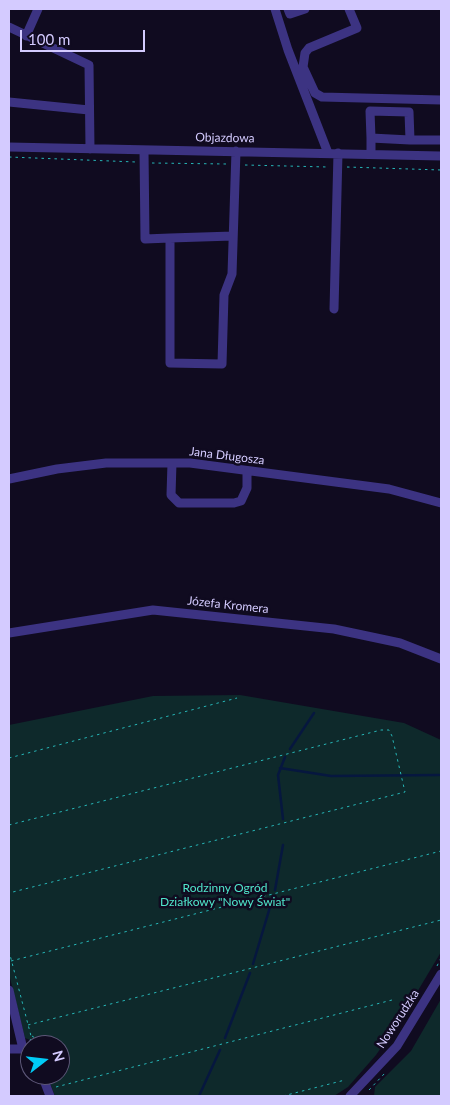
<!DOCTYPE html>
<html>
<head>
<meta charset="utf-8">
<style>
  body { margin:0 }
  #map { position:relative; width:450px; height:1105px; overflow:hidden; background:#100b20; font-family:Lato,sans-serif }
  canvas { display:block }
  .frame { position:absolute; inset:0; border:10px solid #d4cbff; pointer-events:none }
  .north { position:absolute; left:20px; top:1035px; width:50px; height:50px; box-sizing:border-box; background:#100b20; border:1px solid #5e5879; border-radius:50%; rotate:74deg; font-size:14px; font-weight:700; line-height:20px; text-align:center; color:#d4cbff }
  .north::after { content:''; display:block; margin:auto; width:18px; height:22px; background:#00cbf6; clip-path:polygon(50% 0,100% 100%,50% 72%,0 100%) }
  .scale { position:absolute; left:20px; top:30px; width:125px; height:22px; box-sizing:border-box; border:2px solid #d4cbff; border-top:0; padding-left:6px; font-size:15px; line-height:18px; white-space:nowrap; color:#d4cbff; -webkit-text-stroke:4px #100b20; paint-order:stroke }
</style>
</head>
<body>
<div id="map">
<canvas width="450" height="1105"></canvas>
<div class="frame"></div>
<div class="north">N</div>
<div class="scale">100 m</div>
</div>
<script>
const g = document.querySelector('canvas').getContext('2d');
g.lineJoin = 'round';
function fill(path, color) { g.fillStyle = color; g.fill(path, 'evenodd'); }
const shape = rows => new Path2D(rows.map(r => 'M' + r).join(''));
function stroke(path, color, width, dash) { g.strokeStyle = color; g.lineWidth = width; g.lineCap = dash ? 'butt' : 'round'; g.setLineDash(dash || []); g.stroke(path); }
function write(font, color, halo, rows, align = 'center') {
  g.font = font + ' Lato,sans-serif'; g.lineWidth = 5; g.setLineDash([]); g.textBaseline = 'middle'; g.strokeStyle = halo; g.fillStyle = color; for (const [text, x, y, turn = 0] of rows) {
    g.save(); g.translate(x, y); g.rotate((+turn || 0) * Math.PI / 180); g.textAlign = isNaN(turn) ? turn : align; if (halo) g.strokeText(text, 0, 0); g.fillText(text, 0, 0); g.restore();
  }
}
const green = shape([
  [240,695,404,723,441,740,441,952,401,1019,376,1055,348,1087,334,1096,55,1096,47,1075,60,1075,60,1045,37,1045,36,1042,25,1038,9,974,9,725,153,696],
  [441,999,441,1096,374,1096,375,1087,411,1051]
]);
const stream = shape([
  [290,749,314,713],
  [280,768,331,776,439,775],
  [283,819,278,775,285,757],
  [275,890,283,845],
  [253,964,273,897],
  [225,1038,250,973],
  [199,1096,220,1050]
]);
const path = shape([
  [9,157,136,162],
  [152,163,226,164],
  [245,165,328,167],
  [347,167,441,170],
  [9,758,237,698],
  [9,825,381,730,389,730,392,736,405,792,9,893],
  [9,951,31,1036,30,1042],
  [11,961,441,851],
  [437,966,441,958],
  [28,1025,441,920],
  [32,1036,38,1040,40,1045],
  [56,1087,392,1000],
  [369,1090,385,1073],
  [283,1096,345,1080]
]);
const minor = shape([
  [275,9,288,50,328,153],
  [288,9,290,14,305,9],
  [349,9,357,28,309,48,305,53,303,67,315,93,322,97,441,100],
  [9,27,89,65,90,149],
  [26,36,38,9],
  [9,102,89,110],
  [371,138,410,140,409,112,370,111,371,138,371,154],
  [410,140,441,140],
  [9,147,441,156],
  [144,150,145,239,170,238,170,363,222,364,224,295,232,274,236,151],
  [170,238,233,236],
  [334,309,338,153],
  [172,463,171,495,179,503,234,503,241,501,247,488,247,471],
  [9,479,57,469,106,463,190,463,389,489,441,503],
  [9,633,153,610,334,629,400,643,441,659],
  [9,990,23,1049],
  [9,1049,23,1049,30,1052],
  [42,1075,50,1096],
  [350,1096,397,1046,441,974]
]);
const streetNames = [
  ["Objazdowa",225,138,1],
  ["Jana Długosza",227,456,7],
  ["Józefa Kromera",228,605,6],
  ["Noworudzka",398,1019,-57]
];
const parkNames = [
  ["Rodzinny Ogród",225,888],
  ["Działkowy \"Nowy Świat\"",225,902]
];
fill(green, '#0e292b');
stroke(stream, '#06173f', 2.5);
stroke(path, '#26b6b7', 1, [2.5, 4]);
stroke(minor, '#3c3382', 9);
write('12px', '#d4cbff', '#100b20', streetNames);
write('12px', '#50e6cb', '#100b20', parkNames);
</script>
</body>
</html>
